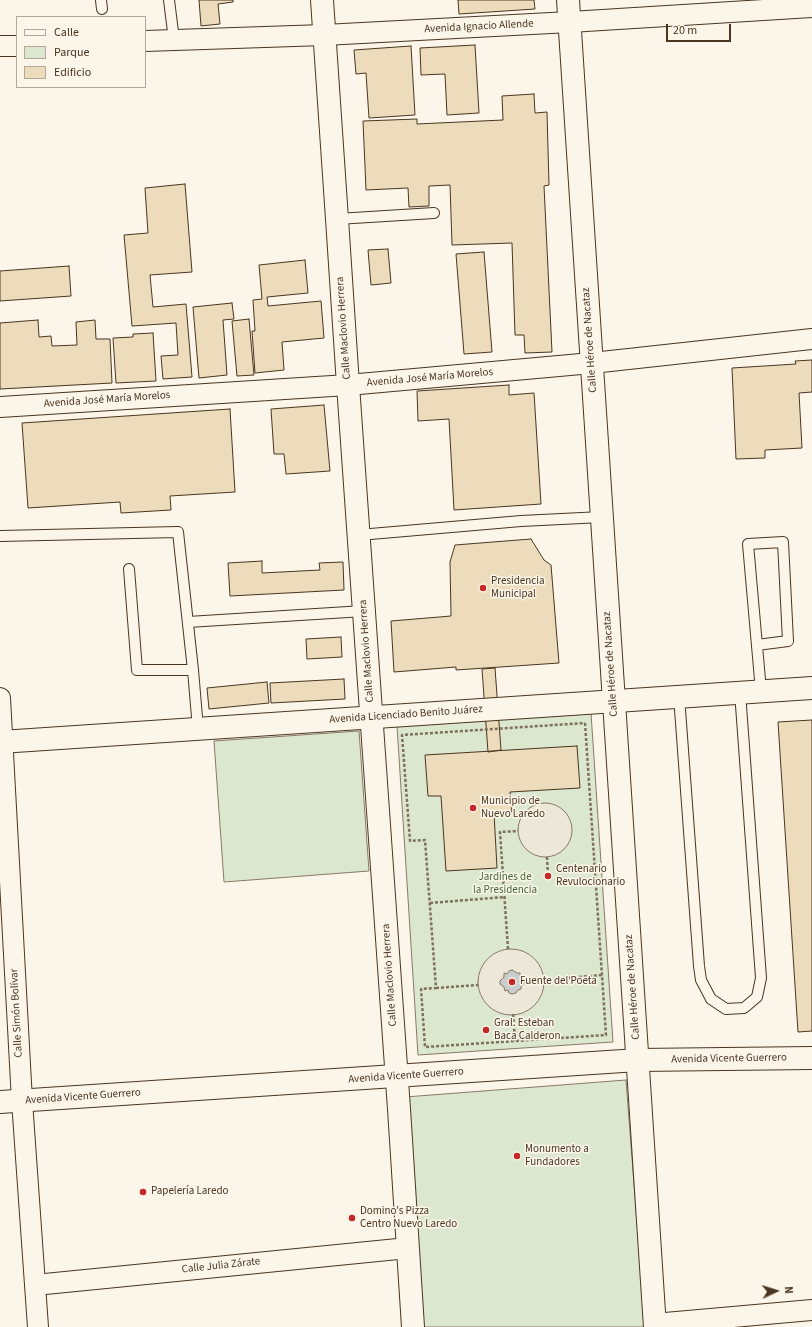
<!DOCTYPE html>
<html>
<head>
<meta charset="utf-8">
<style>
  body { margin:0 }
  #map { position:relative; width:812px; height:1327px; overflow:hidden; background:#fbf6e9; font-family:"Source Sans 3",sans-serif }
  canvas { display:block }
  .legend { position:absolute; left:16px; top:16px; width:130px; height:72px; box-sizing:border-box; background:#fbf6e9; border:1px solid #b4a999; margin:0; padding:5px 7px; list-style:none; font-size:12px; color:#4a3520 }
  .legend li { display:flex; align-items:center; gap:8px; height:20px }
  .legend b { width:20px; border:1px solid #b4a999 }
  .north { position:absolute; left:756px; top:1271px; width:40px; height:40px; -webkit-text-stroke:3px #fbf6e9; paint-order:stroke; rotate:86deg; font-size:11px; font-weight:700; line-height:16px; text-align:center; color:#4a3520 }
  .north::after { content:''; display:block; margin:auto; width:14px; height:18px; background:#4a3520; clip-path:polygon(50% 0,100% 100%,50% 72%,0 100%) }
  .scale { position:absolute; left:666px; top:24px; width:65px; height:18px; box-sizing:border-box; border:2px solid #4a3520; border-top:0; padding-left:5px; font-size:12px; line-height:14px; white-space:nowrap; color:#4a3520; -webkit-text-stroke:3px #fbf6e9; paint-order:stroke }
</style>
</head>
<body>
<div id="map">
<canvas width="812" height="1327"></canvas>
<ul class="legend">
<li><b style="height:5px;background:#fbf6e9"></b>Calle</li>
<li><b style="height:11px;background:#dce7d0"></b>Parque</li>
<li><b style="height:11px;background:#ecdcbc"></b>Edificio</li>
</ul>
<div class="north">N</div>
<div class="scale">20 m</div>
</div>
<script>
const g = document.querySelector('canvas').getContext('2d');
g.lineJoin = 'round';
function fill(path, color) { g.fillStyle = color; g.fill(path, 'evenodd'); }
const shape = rows => new Path2D(rows.map(r => 'M' + r).join(''));
function stroke(path, color, width, dash) { g.strokeStyle = color; g.lineWidth = width; g.lineCap = dash ? 'butt' : 'round'; g.setLineDash(dash || []); g.stroke(path); }
function write(font, color, halo, rows, align = 'center') {
  g.font = font + ' "Source Sans 3",sans-serif'; g.lineWidth = 3; g.setLineDash([]); g.textBaseline = 'middle'; g.strokeStyle = halo; g.fillStyle = color; for (const [text, x, y, turn = 0] of rows) {
    g.save(); g.translate(x, y); g.rotate((+turn || 0) * Math.PI / 180); g.textAlign = isNaN(turn) ? turn : align; if (halo) g.strokeText(text, 0, 0); g.fillText(text, 0, 0); g.restore();
  }
}
const green = shape([
  [591,713,613,1042,418,1055,397,726,591,713],
  [359,731,369,871,224,882,214,741,359,731],
  [626,1080,645,1327,422,1327,405,1097,626,1080]
]);
const parking = shape([
  '518 830a27 27 0 1 1 54 0a27 27 0 1 1-54 0Z',
  '478 982a33 33 0 1 1 66 0a33 33 0 1 1-66 0Z'
]);
const water = shape([
  [512,970,517,973,520,973,520,976,524,979,525,982,521,987,521,989,518,990,516,993,512,994,509,993,508,990,505,991,504,987,500,984,500,981,504,977,504,973,507,974,509,971,512,970]
]);
const building = shape([
  [199,0,233,0,233,2,218,4,220,24,201,26,199,0],
  [458,0,534,0,535,9,459,14,458,0],
  [475,45,479,113,447,115,445,74,421,75,420,48,475,45],
  [411,46,415,115,369,118,366,73,356,74,354,50,411,46],
  [534,94,535,113,547,112,549,185,544,186,552,352,525,353,524,335,515,335,512,243,452,245,450,185,429,186,429,206,409,207,408,188,366,190,363,121,417,119,417,124,503,120,502,96,534,94],
  [185,184,192,272,150,275,153,307,186,304,192,377,163,379,161,356,178,355,176,323,132,326,124,235,148,233,145,188,185,184],
  [388,249,391,283,371,285,368,250,388,249],
  [484,252,492,352,464,354,456,254,484,252],
  [305,260,308,293,267,297,268,306,321,301,324,338,282,342,284,370,255,373,252,331,255,331,253,300,262,299,259,265,305,260],
  [69,266,71,296,0,301,0,271,69,266],
  [232,303,234,319,223,320,227,375,199,378,193,307,232,303],
  [249,319,254,375,237,376,232,321,249,319],
  [38,320,39,337,51,336,52,346,77,345,76,322,95,320,96,339,110,339,112,383,0,389,0,323,38,320],
  [153,333,156,381,116,383,113,338,133,337,133,334,153,333],
  [812,360,812,392,799,393,802,448,765,450,765,458,736,459,732,368,796,364,795,361,812,360],
  [509,385,509,395,534,393,541,504,454,510,449,419,418,421,417,391,509,385],
  [324,405,330,471,286,474,284,454,274,454,271,409,324,405],
  [230,409,235,492,170,496,171,510,121,513,120,502,28,508,22,423,230,409],
  [531,539,544,560,551,565,559,663,456,670,456,667,394,672,391,621,451,616,450,562,455,545,531,539],
  [262,561,262,573,320,570,319,563,343,562,344,590,230,596,228,563,262,561],
  [341,637,342,657,307,659,306,639,341,637],
  [495,668,501,750,488,752,482,669,495,668],
  [344,679,345,699,271,703,270,683,344,679],
  [267,682,269,703,209,709,207,688,267,682],
  [812,720,812,1031,798,1032,778,722,812,720],
  [577,746,580,788,510,792,512,812,494,813,497,868,446,871,441,796,428,796,425,755,577,746]
]);
const path = shape([
  [585,723,606,1035,425,1047,421,989,436,988,425,840,410,841,402,735,585,723],
  [547,857,548,876],
  [430,903,505,897],
  [508,949,500,832,518,831],
  [544,980,602,975],
  [436,988,478,985],
  [513,1014,515,1041]
]);
const service = shape([
  [101,0,102,9],
  [169,0,174,40],
  [337,219,434,213],
  [359,535,521,521,602,517],
  [0,536,178,532,193,670,137,670,129,569],
  [188,622,364,611],
  [757,645,788,641,783,542,748,544,761,691],
  [193,670,198,729],
  [679,696,699,966,701,980,711,999,726,1009,744,1008,757,997,761,978,740,692]
]);
const minor = shape([
  [145,41,324,35,570,22,812,7],
  [0,46,17,46],
  [0,407,348,385,592,363,812,339],
  [0,698,22,1101,38,1327],
  [35,1285,408,1248],
  [654,1324,812,1310]
]);
const tertiary = shape([
  [322,0,337,219,348,385,399,1109,413,1327],
  [568,0,655,1327]
]);
const secondary = shape([
  [0,742,812,688],
  [0,1102,638,1060,812,1058]
]);
const markers = [
  [483,588,4,"#c62828"],
  [473,808,4,"#c62828"],
  [548,876,4,"#c62828"],
  [512,982,4,"#c62828"],
  [486,1030,4,"#c62828"],
  [517,1156,4,"#c62828"],
  [143,1192,4,"#c62828"],
  [352,1218,4,"#c62828"]
];
const streetNames = [
  ["Avenida Ignacio Allende",479,27,-3],
  ["Calle Maclovio Herrera",344,328,-94],
  ["Calle Héroe de Nacataz",590,340,-94],
  ["Avenida José María Morelos",430,378,-5],
  ["Avenida José María Morelos",107,400,-4],
  ["Calle Maclovio Herrera",367,651,-94],
  ["Calle Héroe de Nacataz",611,664,-94],
  ["Avenida Licenciado Benito Juárez",406,715,-4],
  ["Calle Maclovio Herrera",390,975,-94],
  ["Calle Héroe de Nacataz",633,987,-94],
  ["Calle Simón Bolívar",17,1013,-93],
  ["Avenida Vicente Guerrero",729,1059,-1],
  ["Avenida Vicente Guerrero",406,1076,-4],
  ["Avenida Vicente Guerrero",83,1097,-4],
  ["Calle Julia Zárate",221,1266,-6]
];
const poiNames = [
  ["Presidencia",491,582],
  ["Municipal",491,595],
  ["Municipio de",481,802],
  ["Nuevo Laredo",481,815],
  ["Centenario",556,870],
  ["Revulocionario",556,883],
  ["Fuente del Poeta",520,982],
  ["Gral. Esteban",494,1024],
  ["Baca Calderon",494,1037],
  ["Monumento a",525,1150],
  ["Fundadores",525,1163],
  ["Papelería Laredo",151,1192],
  ["Domino's Pizza",360,1212],
  ["Centro Nuevo Laredo",360,1225]
];
const parkNames = [
  ["Jardines de",505,878],
  ["la Presidencia",505,891]
];
fill(green, '#dce7d0');
stroke(green, '#887966', 1);
fill(parking, '#ede7d9');
stroke(parking, '#887966', 1);
fill(water, '#c9cecd');
stroke(water, '#887966', 1);
fill(building, '#ecdcbc');
stroke(building, '#4a3520', 1);
stroke(service, '#4a3520', 12);
stroke(minor, '#4a3520', 22);
stroke(tertiary, '#4a3520', 24);
stroke(secondary, '#4a3520', 24);
stroke(path, '#7f6f5c', 2.5, [3, 2]);
stroke(service, '#fbf6e9', 10);
stroke(minor, '#fbf6e9', 20);
stroke(tertiary, '#fbf6e9', 22);
stroke(secondary, '#fbf6e9', 22);
for (const [x, y, r, color] of markers) { const dot = new Path2D(); dot.arc(x, y, r, 0, 2 * Math.PI); g.fillStyle = color; g.fill(dot); stroke(dot, '#fbf6e9', 1.5); }
write('11px', '#4a3520', '#fbf6e9', streetNames);
write('11px', '#4a3520', '#fbf6e9', poiNames, 'left');
write('11px', '#436837', '#fbf6e9', parkNames);
</script>
</body>
</html>
